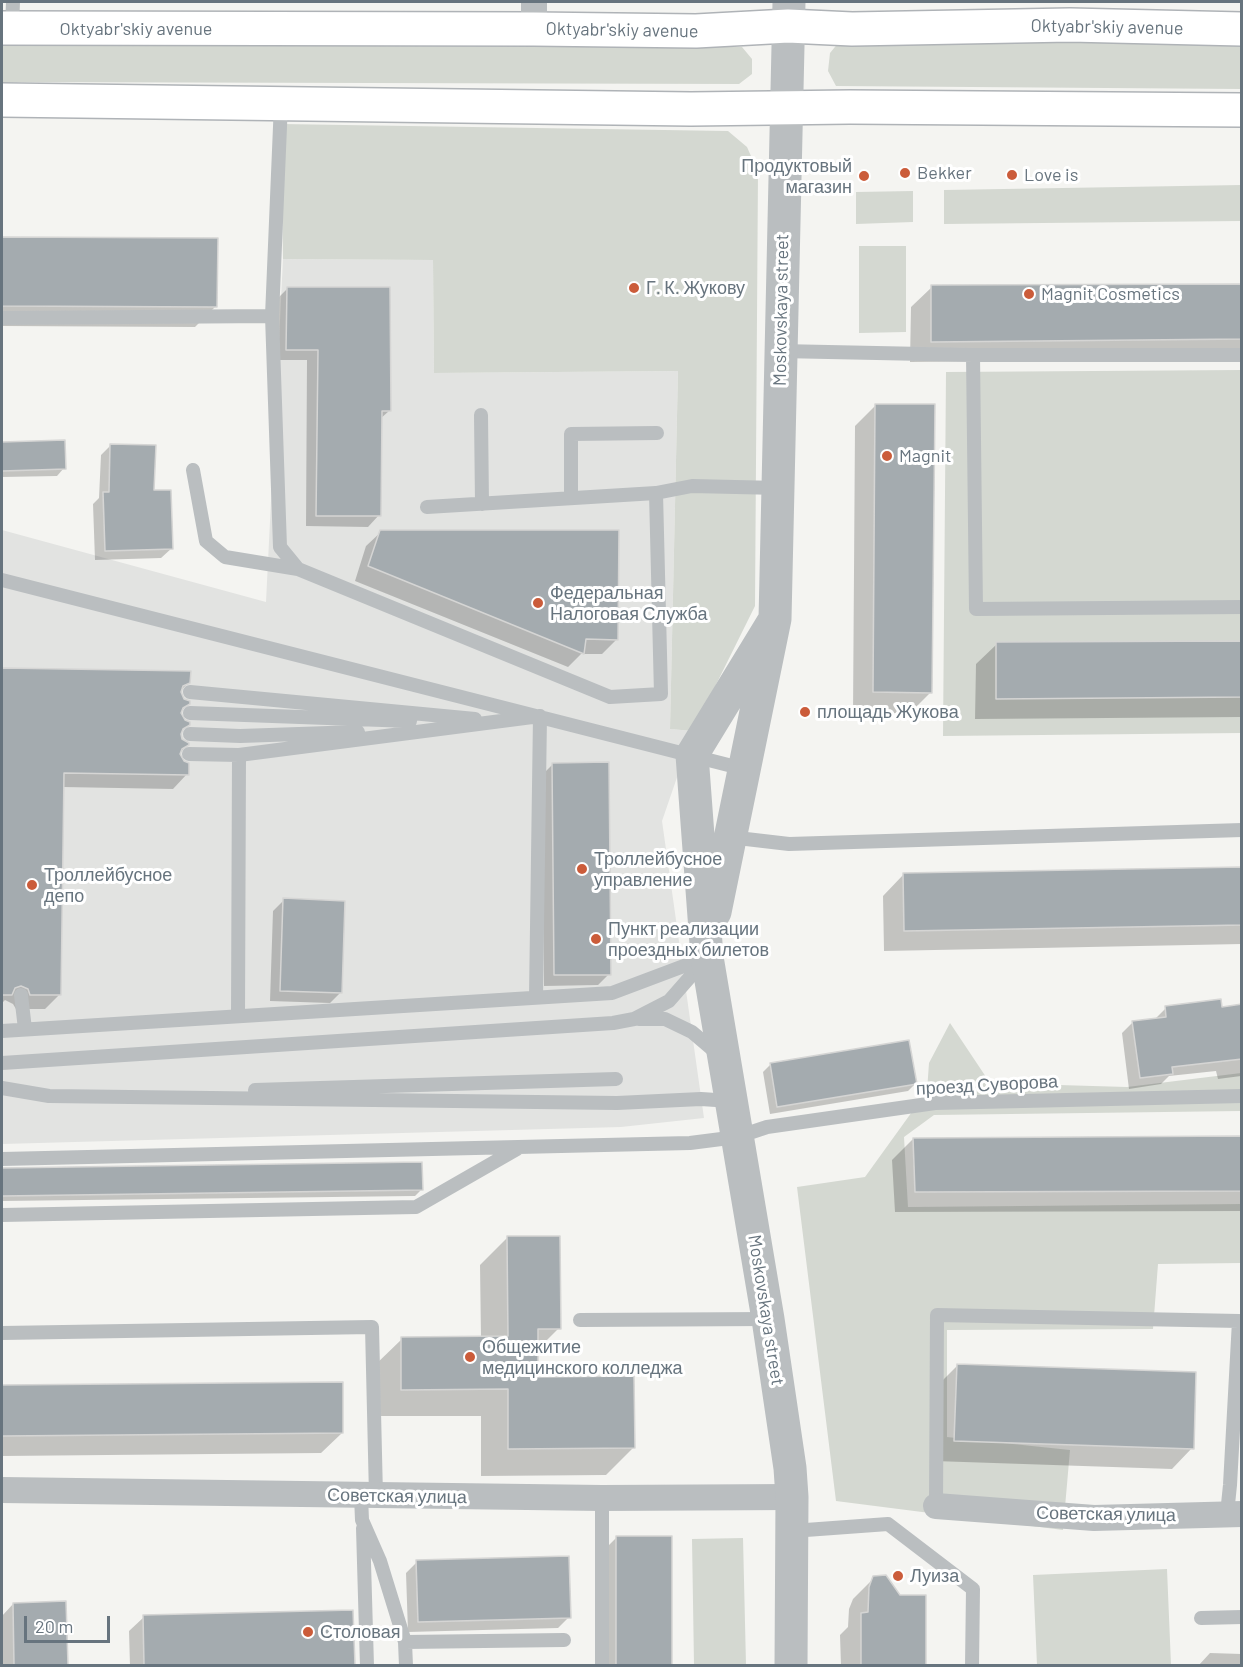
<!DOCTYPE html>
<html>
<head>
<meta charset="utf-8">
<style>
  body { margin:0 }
  #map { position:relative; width:1243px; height:1667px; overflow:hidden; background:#f4f4f1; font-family:Barlow,sans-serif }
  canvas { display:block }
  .frame { position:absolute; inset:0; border:3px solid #67747e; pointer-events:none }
  .scale { position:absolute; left:24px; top:1616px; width:86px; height:27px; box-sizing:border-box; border:3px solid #67747e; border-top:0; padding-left:8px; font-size:18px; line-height:21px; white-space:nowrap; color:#67747e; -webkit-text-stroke:4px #fff; paint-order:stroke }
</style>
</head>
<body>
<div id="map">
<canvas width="1243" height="1667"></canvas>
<div class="frame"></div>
<div class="scale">20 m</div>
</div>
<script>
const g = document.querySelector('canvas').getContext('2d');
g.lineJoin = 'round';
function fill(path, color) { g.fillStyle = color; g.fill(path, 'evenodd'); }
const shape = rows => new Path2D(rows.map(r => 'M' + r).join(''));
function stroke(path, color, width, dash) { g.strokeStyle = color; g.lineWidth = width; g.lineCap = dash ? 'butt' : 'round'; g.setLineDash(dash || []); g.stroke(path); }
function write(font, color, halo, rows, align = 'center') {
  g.font = font + ' Barlow,sans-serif'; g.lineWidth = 6; g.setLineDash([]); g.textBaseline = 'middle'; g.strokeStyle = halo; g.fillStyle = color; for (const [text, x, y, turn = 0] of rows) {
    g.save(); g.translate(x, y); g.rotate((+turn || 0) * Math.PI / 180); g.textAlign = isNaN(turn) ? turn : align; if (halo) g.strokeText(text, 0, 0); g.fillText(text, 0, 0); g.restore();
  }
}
const built = shape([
  [283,259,433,260,434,373,678,371,670,729,693,731,662,821,704,1118,621,1127,2,1144,2,530,266,602]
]);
const green = shape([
  [1241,40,1241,89,836,86,828,71,830,53,839,42],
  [2,45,742,47,752,59,752,74,739,84,2,82],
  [281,124,728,131,747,147,758,172,755,606,693,731,670,729,678,371,434,373,433,260,283,259],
  [1241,185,1241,221,944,224,944,190],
  [913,191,913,222,856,224,856,192],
  [859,246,906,246,906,332,859,333],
  [1241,370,1241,733,943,736,946,372],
  [950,1023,990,1083,1127,1087,1241,1073,1241,1111,934,1115,904,1137,908,1207,1241,1204,1241,1263,1158,1264,1153,1329,947,1330,947,1437,1070,1450,1063,1530,836,1501,797,1187,865,1177,927,1091,929,1063],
  [743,1538,746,1665,694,1665,692,1539],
  [1167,1569,1171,1665,1037,1665,1033,1575]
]);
const shadow = shape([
  [2,238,216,239,216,306,195,327,2,326],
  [1242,285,1242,359,910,362,911,307,932,287],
  [288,288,389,411,380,419,379,515,368,527,306,526,307,360,276,360,277,299],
  [876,405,931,692,910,713,853,713,855,426],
  [63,441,64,468,57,476,2,477,2,443],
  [111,445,152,492,172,548,161,558,95,560,93,504,99,498,101,455],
  [381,532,616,640,602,654,581,654,568,667,355,581,366,546],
  [1242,642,1242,717,975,719,976,664,997,644],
  [2,670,189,672,189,682,179,692,183,700,189,703,179,713,188,724,180,733,181,740,188,744,179,754,187,774,173,789,63,787,59,995,45,1009,16,1009,13,1004,5,1000,2,1003],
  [553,764,609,974,598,985,544,986,542,775],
  [1242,868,1242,944,884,951,883,896,903,875],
  [284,900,341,992,330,1003,270,1001,273,911],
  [1242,1005,1241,1076,1218,1079,1216,1071,1169,1076,1161,1084,1129,1089,1122,1033,1133,1022,1155,1019,1166,1008,1221,1008],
  [771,1064,915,1084,908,1091,770,1114,763,1072],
  [1242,1138,1242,1211,895,1212,892,1160,913,1139],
  [421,1163,421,1190,415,1196,2,1201,2,1169],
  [508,1237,559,1328,536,1351,537,1378,634,1447,606,1475,481,1476,481,1416,374,1416,374,1366,402,1339,481,1338,480,1265],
  [957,1366,1192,1448,1172,1469,934,1461,936,1387],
  [341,1384,342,1433,321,1453,2,1456,2,1386],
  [617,1537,670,1537,670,1666,602,1666,602,1552],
  [417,1562,569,1617,558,1628,408,1632,406,1573],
  [874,1578,899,1596,924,1596,924,1666,841,1666,840,1635,848,1627,849,1609,853,1599],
  [65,1603,66,1666,2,1666,2,1616,13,1604],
  [352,1611,353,1666,130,1666,129,1631,144,1617],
  [1210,1653,1242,1654,1242,1666,1198,1666]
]);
const building = shape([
  [2,237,218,238,217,307,2,306,2,237],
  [1242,284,1242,339,931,342,931,285,1242,284],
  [287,287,390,287,391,411,382,411,381,516,316,516,318,350,286,350,287,287],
  [875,404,935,404,932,693,873,692,875,404],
  [65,440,66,469,2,471,2,442,65,440],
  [110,444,156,445,154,490,171,490,173,549,105,551,103,492,109,492,110,444],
  [380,530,619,530,618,640,586,639,584,654,368,566,380,530],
  [1242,641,1242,697,996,699,996,642,1242,641],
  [2,668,191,671,190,683,183,686,181,692,184,699,190,701,190,704,183,708,181,713,185,720,190,722,190,725,183,729,181,734,182,739,189,743,189,745,182,749,180,754,184,761,189,763,189,775,64,773,61,995,30,995,28,989,21,986,15,988,12,995,2,995,2,668],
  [609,762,611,975,554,975,552,763,609,762],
  [1242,867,1242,925,904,931,903,873,1242,867],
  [283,898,345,901,342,993,280,991,283,898],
  [1221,999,1222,1007,1242,1004,1242,1059,1172,1067,1173,1074,1140,1078,1132,1021,1166,1017,1165,1006,1221,999],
  [909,1040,917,1084,777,1107,770,1063,909,1040],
  [1242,1136,1242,1191,915,1192,913,1138,1242,1136],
  [422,1162,423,1190,2,1196,2,1168,422,1162],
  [507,1236,560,1236,561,1329,538,1329,538,1377,634,1376,635,1448,508,1449,508,1389,401,1390,401,1337,508,1336,507,1236],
  [957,1364,1196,1372,1194,1449,954,1441,957,1364],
  [343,1382,343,1433,2,1436,2,1385,343,1382],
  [616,1536,672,1536,672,1665,616,1665,616,1536],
  [569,1556,571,1618,418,1622,416,1560,569,1556],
  [886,1575,900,1595,926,1595,926,1665,861,1665,861,1613,868,1612,869,1587,873,1576,886,1575],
  [66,1601,68,1665,14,1665,13,1603,66,1601],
  [353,1610,355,1665,144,1665,143,1615,353,1610]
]);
const service = shape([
  [12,28,13,2],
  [281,103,272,316,280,547,298,569,610,697,661,694,656,493],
  [2,318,272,316],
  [780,351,973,355,1242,355],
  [973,355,976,609,1242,607],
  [481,415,482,504],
  [193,470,206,541,225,557,298,569],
  [571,498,571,434,657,433],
  [427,507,656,493,692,486,779,488],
  [2,580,744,769],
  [190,692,475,719],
  [190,713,410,721],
  [190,734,240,736,358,732],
  [189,754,239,755,540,716,536,997],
  [729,837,789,844,1242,830],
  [21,995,25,1029],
  [238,1016,239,755],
  [639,1019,665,1019,692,1032,719,1055],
  [2,1031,612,993,705,958],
  [2,1063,613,1023,634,1019,669,1001,704,961],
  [2,1088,49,1096,617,1103,701,1099,731,1101],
  [255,1090,616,1079],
  [2,1159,690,1143,737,1137,767,1127,935,1103,1242,1096],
  [2,1215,416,1207,517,1149],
  [580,1320,768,1319],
  [2,1333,372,1327,376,1496],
  [361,1496,362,1520,380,1561,405,1642,406,1666],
  [936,1506,937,1315,1239,1321,1230,1485,1227,1514],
  [363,1528,367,1666],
  [792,1531,888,1524,973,1589,972,1666],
  [1201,1618,1242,1617],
  [405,1642,564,1640],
  [602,1666,602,1498]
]);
const minor = shape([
  [534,29,534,2],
  [2,1490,602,1498,792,1497],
  [936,1506,1094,1518,1242,1514]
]);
const tertiary = shape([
  [775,619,692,755,707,957,768,1319,790,1468,792,1497,791,1666],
  [715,912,775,619,789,2]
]);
const secondary = shape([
  [2,28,534,29,696,31,788,26,852,29,1070,25,1242,29],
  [2,100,691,109,850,107,1242,110]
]);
const markers = [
  [905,173,6,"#cb5c3a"],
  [1012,175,6,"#cb5c3a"],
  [864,176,6,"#cb5c3a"],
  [634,288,6,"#cb5c3a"],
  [1029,294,6,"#cb5c3a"],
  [887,456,6,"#cb5c3a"],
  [538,603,6,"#cb5c3a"],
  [805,712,6,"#cb5c3a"],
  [582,869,6,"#cb5c3a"],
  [32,885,6,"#cb5c3a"],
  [596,939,6,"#cb5c3a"],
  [470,1357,6,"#cb5c3a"],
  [898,1576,6,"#cb5c3a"],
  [308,1632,6,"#cb5c3a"]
];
const streetNames = [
  ["Oktyabr'skiy avenue",1107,27,1],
  ["Oktyabr'skiy avenue",136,29],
  ["Oktyabr'skiy avenue",622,30,1],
  ["Moskovskaya street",781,310,-89],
  ["проезд Суворова",987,1085,-3],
  ["Moskovskaya street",766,1310,81],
  ["Советская улица",397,1496,1],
  ["Советская улица",1106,1514,1]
];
const poiNames = [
  ["Продуктовый",852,166,"right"],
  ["магазин",852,187,"right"],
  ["Bekker",917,173],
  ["Love is",1024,175],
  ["Г. К. Жукову",646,288],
  ["Magnit Cosmetics",1041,294],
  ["Magnit",899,456],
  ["Федеральная",550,593],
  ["Налоговая Служба",550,614],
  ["площадь Жукова",817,712],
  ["Троллейбусное",594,859],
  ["управление",594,880],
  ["Троллейбусное",44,875],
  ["депо",44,896],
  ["Пункт реализации",608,929],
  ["проездных билетов",608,950],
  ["Общежитие",482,1347],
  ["медицинского колледжа",482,1368],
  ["Луиза",910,1576],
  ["Столовая",320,1632]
];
fill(built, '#e2e3e1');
fill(green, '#d4d8d1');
fill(shadow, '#0003');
fill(building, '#a4abaf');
stroke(building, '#d5d5d4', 1.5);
stroke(secondary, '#afb3b7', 36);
stroke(service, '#babec0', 14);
stroke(minor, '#babec0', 26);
stroke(tertiary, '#babec0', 33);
stroke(secondary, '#fff', 33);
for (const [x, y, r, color] of markers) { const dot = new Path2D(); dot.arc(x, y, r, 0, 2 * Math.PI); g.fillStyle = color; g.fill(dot); stroke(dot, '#fff', 2); }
write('18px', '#67747e', '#fff', streetNames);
write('18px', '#67747e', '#fff', poiNames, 'left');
</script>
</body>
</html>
